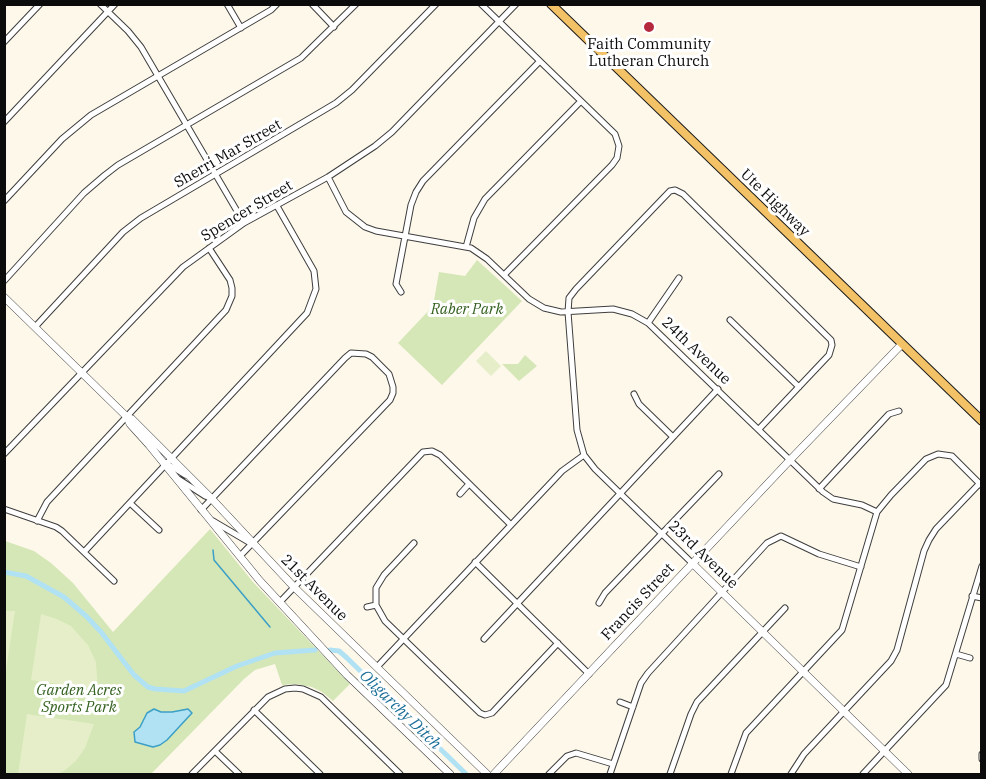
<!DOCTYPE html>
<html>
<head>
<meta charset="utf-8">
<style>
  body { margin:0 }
  #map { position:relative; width:986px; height:779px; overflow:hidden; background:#fef8eb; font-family:"IBM Plex Serif",serif }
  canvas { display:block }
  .frame { position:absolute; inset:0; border:6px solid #0b0b0b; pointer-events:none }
</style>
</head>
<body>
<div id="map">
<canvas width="986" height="779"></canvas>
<div class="frame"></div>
</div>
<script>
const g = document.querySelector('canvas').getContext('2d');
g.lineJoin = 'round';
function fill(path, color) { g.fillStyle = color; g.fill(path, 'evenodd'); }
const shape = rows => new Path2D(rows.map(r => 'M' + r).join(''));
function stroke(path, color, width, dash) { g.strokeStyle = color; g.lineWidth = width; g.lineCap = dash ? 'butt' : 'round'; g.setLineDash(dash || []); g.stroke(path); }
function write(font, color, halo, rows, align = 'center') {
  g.font = font + ' "IBM Plex Serif",serif'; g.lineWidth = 6; g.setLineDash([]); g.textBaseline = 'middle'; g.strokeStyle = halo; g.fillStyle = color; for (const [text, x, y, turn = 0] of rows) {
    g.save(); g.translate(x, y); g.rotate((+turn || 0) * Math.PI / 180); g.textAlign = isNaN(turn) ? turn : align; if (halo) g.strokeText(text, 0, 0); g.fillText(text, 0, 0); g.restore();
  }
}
const green = shape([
  [477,260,522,301,442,385,398,343,433,306,439,272,465,276],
  [525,355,537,366,519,381,502,364,518,364],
  [210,529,253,582,350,684,333,701,322,692,312,687,296,684,282,685,275,664,255,670,244,679,151,774,5,774,5,541,34,551,51,563,73,583,113,632]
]);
const pitch = shape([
  [486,351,501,366,491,376,476,361],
  [5,611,15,611,5,677,4,677],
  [41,614,57,619,71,626,88,645,96,662,98,690,31,680],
  [27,714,94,724,85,748,76,761,64,771,57,774,18,774]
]);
const water = shape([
  [154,709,161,712,172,712,188,709,192,713,167,740,160,745,153,747,135,742,134,732,140,727,147,713,154,709]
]);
const stream = shape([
  [213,550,214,560,270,627]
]);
const canal = shape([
  [4,572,26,576,64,597,86,616,101,632,134,675,148,687,155,689,184,691,237,666,275,653,315,650],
  [330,650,339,651,347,658,466,774]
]);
const minor = shape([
  [100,4,128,31,141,47,244,223],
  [227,4,241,28],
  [312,4,334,27],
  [481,4,615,134,619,146,617,158,612,165,504,275],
  [4,42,40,4],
  [4,122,115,4],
  [328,177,346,212,365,227,376,231,471,248,487,259,529,299,544,308,561,312,613,309,632,314,648,323,823,492,833,499,862,505,877,512],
  [4,201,62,139,91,115,271,10,277,4],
  [466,247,474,218,485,199,580,102],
  [4,281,84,193,105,175,118,165,301,58,356,4],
  [401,292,396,284,411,205,416,192,423,181,539,62],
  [730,320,799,387],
  [648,323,679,278],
  [35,327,123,232,141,218,336,103,352,90,436,4],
  [634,394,639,404,673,437],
  [4,454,183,267,244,223,328,177,375,146,392,132,516,4],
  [166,463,185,475],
  [180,480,205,496,210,498],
  [819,489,889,414,899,411],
  [460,494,469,484],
  [130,503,159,530],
  [4,509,56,527,62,531,114,581],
  [201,510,345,358,351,353,366,354,372,357,389,374,393,387,393,393,390,400,240,556],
  [37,521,47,502,226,310,232,296,232,288,230,280,209,248],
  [213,521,252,544],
  [414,543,384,575,376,588,376,605,385,621,480,713,485,715,492,713,558,643],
  [84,552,307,313,316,289,314,271,277,206],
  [475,562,589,674],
  [692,563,595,469,584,455,577,430,568,312,569,298,576,289,670,191,675,190,683,194,831,340,832,345,829,355,759,429],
  [972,596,982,598],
  [280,602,423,452,432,451,440,455,511,525],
  [599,603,605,593,719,474],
  [367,607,376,605],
  [484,639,718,389],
  [956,654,970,658],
  [377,667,562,471,584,455],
  [620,702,633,707],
  [254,710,320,774],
  [215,751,239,774],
  [982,754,982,759],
  [192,774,268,697,285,689,295,688,303,689,321,697,400,774],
  [549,774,567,756,576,753,613,764],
  [610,774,641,683,648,673,767,543,781,536,819,554,861,567],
  [670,774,691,714,697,702,785,608],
  [731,774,746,733,842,630,877,512,891,495,926,459,938,454,952,456,982,486],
  [791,774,804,754,891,661,897,650,924,551,929,540,936,529,979,484],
  [863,774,946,685,982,566]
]);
const tertiary = shape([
  [4,297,127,417,132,419,211,498,294,587,487,774],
  [127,417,130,424,149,445,260,581,347,675,450,774],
  [692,563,908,774],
  [494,774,790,460,902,344]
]);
const primary = shape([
  [551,4,982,421]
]);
const markers = [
  [649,27,6,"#b5293f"]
];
const poiNames = [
  ["Faith Community",649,45],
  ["Lutheran Church",649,62]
];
const streetNames = [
  ["Sherri Mar Street",228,154,-30],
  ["Ute Highway",775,203,44],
  ["Spencer Street",247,211,-31],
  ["24th Avenue",696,351,44],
  ["23rd Avenue",703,555,44],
  ["21st Avenue",314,588,45],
  ["Francis Street",638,602,-47]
];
const parkNames = [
  ["Raber Park",467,310],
  ["Garden Acres",79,691],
  ["Sports Park",79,708]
];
const waterNames = [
  ["Oligarchy Ditch",400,710,44]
];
fill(green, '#d5e7b6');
fill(pitch, '#e5eec8');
fill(water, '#b1e2f3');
stroke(water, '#3b9fc7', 1.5);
stroke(stream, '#3b9fc7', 1.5);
stroke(canal, '#b1e2f3', 5);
stroke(minor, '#3e3e3e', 7);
stroke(tertiary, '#3e3e3e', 8);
stroke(primary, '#1c1c1c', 10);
stroke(minor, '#fff', 5);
stroke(tertiary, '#fff', 7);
stroke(primary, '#f3c166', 8);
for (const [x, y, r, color] of markers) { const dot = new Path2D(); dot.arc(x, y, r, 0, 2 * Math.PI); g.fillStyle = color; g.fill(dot); stroke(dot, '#fff', 2); }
write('15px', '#0b0b0b', '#fff', poiNames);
write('15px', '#0b0b0b', '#fff', streetNames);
write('italic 15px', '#33601f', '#fff', parkNames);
write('italic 16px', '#1a6e97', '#fff', waterNames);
</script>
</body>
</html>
